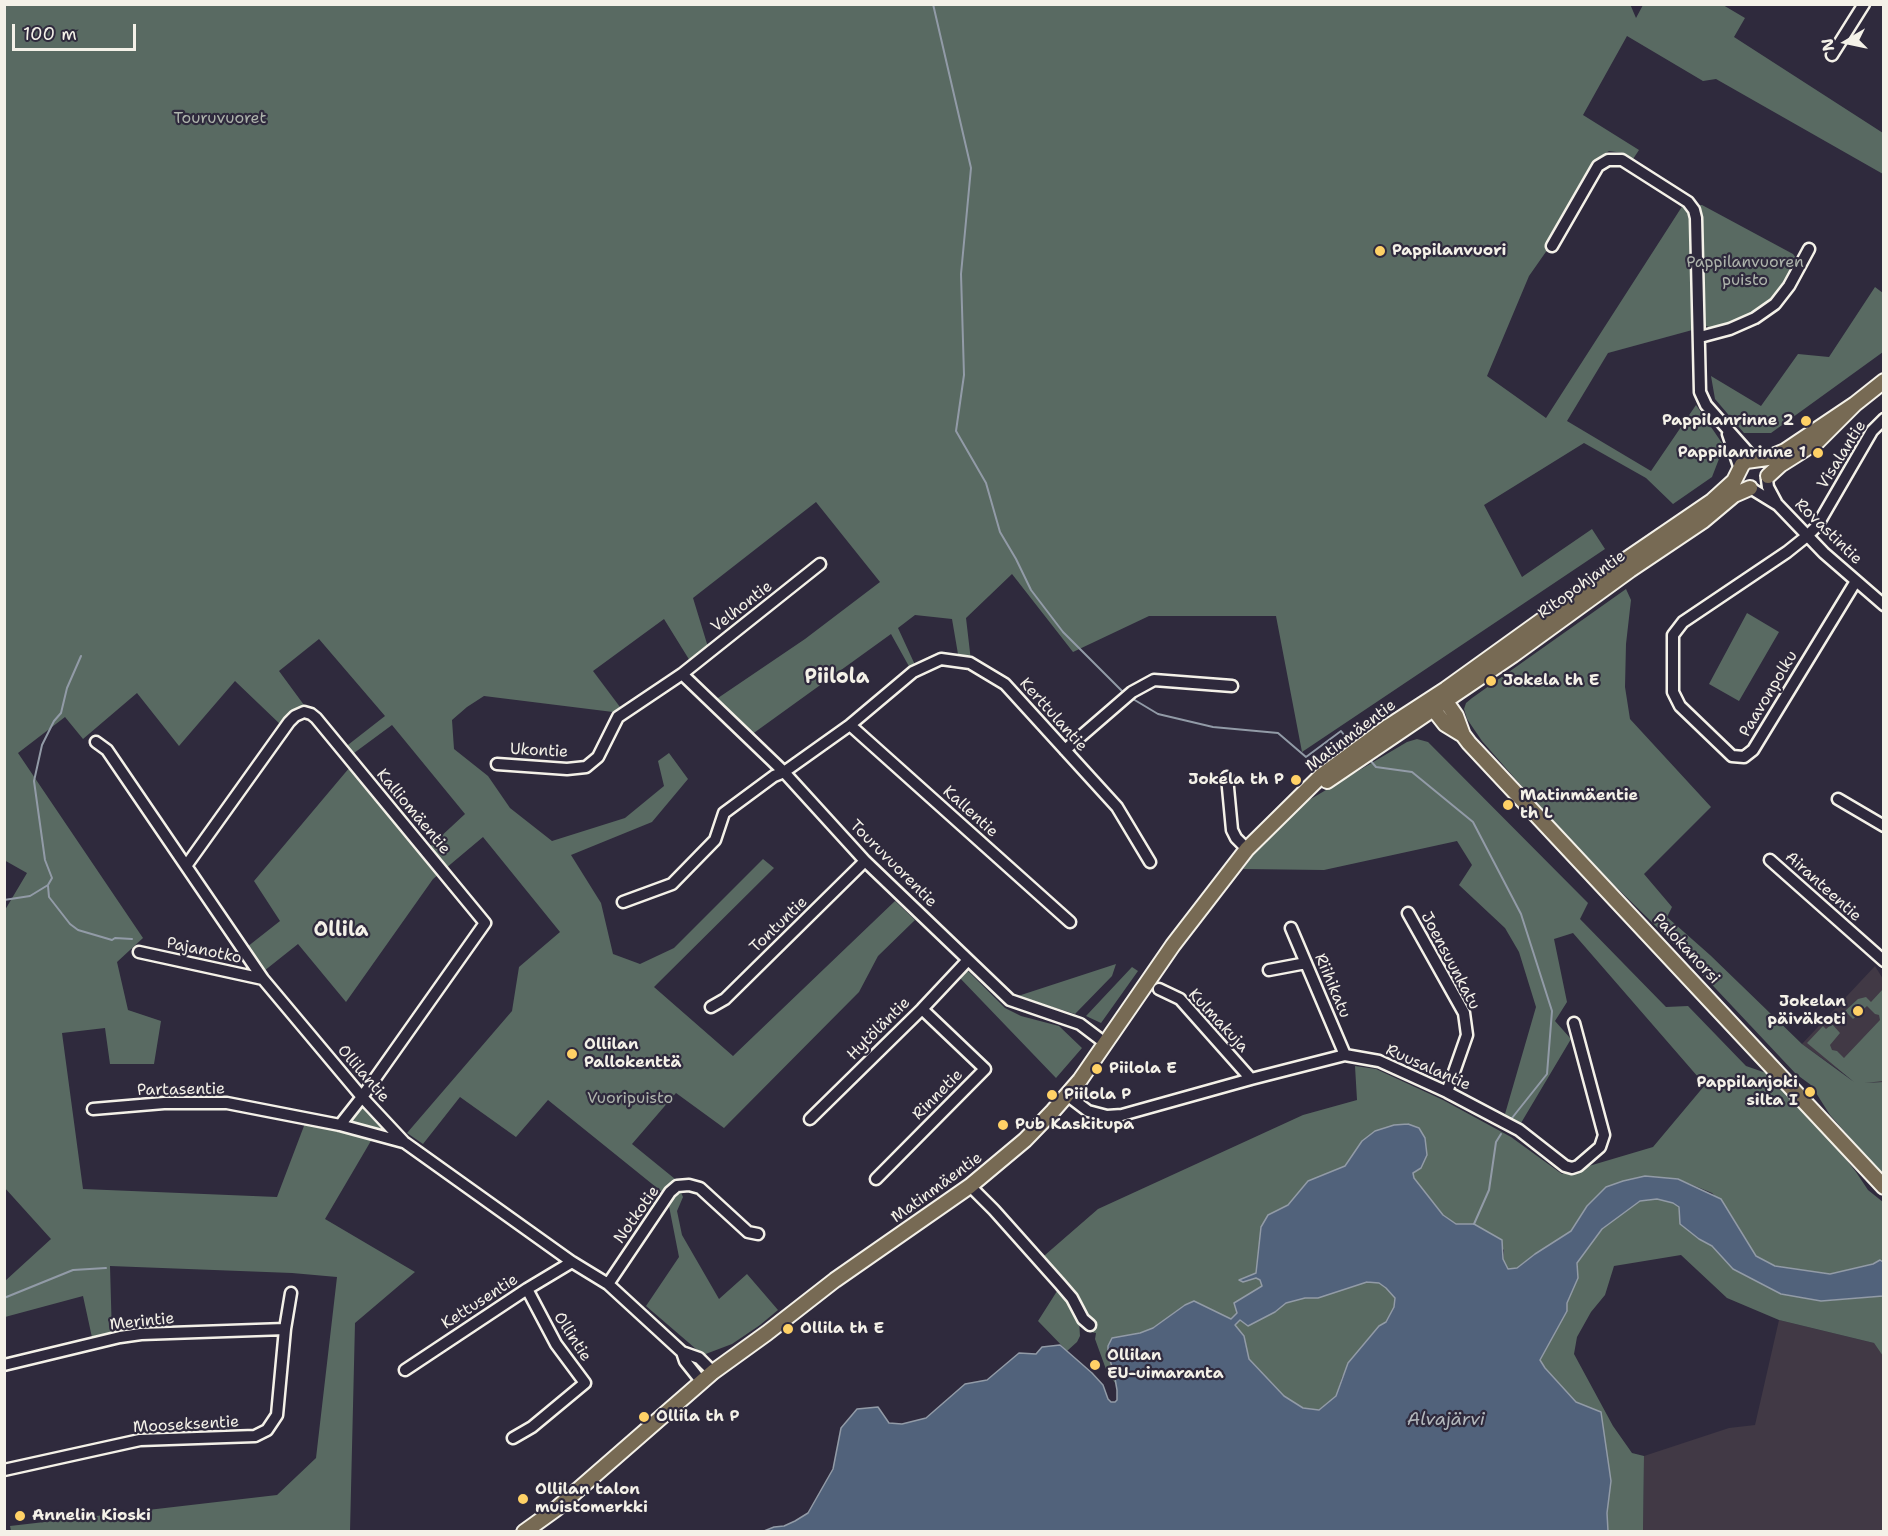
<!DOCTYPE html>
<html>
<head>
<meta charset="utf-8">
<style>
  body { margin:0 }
  #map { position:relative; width:1888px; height:1536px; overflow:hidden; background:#2f2a3d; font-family:"Shantell Sans",sans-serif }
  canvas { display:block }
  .frame { position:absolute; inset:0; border:6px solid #f4f1e8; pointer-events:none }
  .north { position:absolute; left:1816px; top:12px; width:60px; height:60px; -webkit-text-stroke:4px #2f2a3d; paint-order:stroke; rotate:261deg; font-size:16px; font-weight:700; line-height:24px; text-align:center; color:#f4f1e8 }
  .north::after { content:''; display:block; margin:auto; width:21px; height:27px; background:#f4f1e8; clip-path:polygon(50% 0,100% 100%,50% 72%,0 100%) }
  .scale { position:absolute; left:12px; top:24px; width:124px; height:27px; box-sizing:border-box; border:3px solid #f4f1e8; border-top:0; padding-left:8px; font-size:18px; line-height:21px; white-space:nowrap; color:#f4f1e8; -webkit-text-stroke:4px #2f2a3d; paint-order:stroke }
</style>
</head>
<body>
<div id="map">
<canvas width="1888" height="1536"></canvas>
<div class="frame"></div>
<div class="north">N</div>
<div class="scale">100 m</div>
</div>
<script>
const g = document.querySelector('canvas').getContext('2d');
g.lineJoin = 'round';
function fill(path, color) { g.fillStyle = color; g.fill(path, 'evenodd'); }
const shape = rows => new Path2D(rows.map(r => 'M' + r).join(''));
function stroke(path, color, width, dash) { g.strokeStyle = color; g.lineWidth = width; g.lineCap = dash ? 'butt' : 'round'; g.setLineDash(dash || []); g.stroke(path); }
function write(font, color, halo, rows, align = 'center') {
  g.font = font + ' "Shantell Sans",sans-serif'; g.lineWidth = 4.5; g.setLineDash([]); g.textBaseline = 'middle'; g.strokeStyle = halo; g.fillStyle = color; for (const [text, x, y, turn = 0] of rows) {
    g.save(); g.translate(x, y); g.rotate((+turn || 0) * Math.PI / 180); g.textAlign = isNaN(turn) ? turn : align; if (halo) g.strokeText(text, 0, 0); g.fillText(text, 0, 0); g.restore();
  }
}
const built = shape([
  [1875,966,1883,979,1883,1082,1857,1083,1802,1044],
  [1779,1320,1874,1343,1884,1356,1883,1531,1643,1532,1644,1456,1729,1428,1755,1425]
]);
const green = shape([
  [1630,4,1636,18,1643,5,1723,5,1745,18,1734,37,1883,133,1883,174,1716,79,1703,81,1627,36,1583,115,1639,150,1633,159,1623,153,1609,151,1599,157,1606,166,1529,276,1487,376,1546,418,1683,205,1702,205,1793,254,1796,258,1784,284,1771,301,1753,313,1713,331,1707,326,1608,353,1567,421,1651,471,1696,405,1724,446,1712,477,1673,504,1646,478,1584,443,1484,505,1522,577,1592,529,1605,549,1302,752,1276,616,1149,616,1073,652,1012,574,966,618,971,661,959,660,952,619,915,615,898,628,916,667,911,670,891,634,751,735,715,700,805,639,880,582,816,502,693,598,708,647,690,661,664,619,593,671,620,707,613,712,484,696,467,707,452,720,454,749,488,776,510,808,552,841,625,818,664,786,658,761,669,753,688,779,652,822,571,855,601,903,613,954,640,964,674,948,763,859,774,868,654,987,733,1056,895,901,915,920,878,956,859,992,724,1128,676,1093,632,1144,675,1179,683,1197,677,1211,682,1235,719,1299,747,1274,778,1310,760,1325,732,1344,703,1355,646,1306,679,1257,667,1196,548,1100,516,1137,460,1097,423,1144,407,1133,512,1011,519,967,560,932,483,837,433,879,346,1002,298,944,264,971,247,947,280,921,254,881,350,767,423,853,465,814,392,725,350,756,344,748,385,716,319,639,279,671,304,705,282,726,235,681,179,746,137,693,83,739,65,717,18,753,143,938,117,962,128,1010,161,1021,154,1064,110,1064,105,1028,62,1033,83,1189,277,1197,307,1118,375,1134,325,1219,415,1272,355,1323,350,1531,11,1531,10,1526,277,1495,316,1458,337,1277,292,1273,110,1266,112,1337,93,1342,83,1296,5,1317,5,1281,51,1239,4,1187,5,910,27,873,4,860,4,5],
  [1875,287,1883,293,1883,352,1771,433,1744,433,1715,399,1711,376,1761,406,1798,354,1829,357],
  [1626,589,1631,600,1626,644,1625,687,1630,719,1711,807,1644,874,1672,907,1667,917,1710,955,1802,1044,1854,1082,1807,1043,1823,1026,1826,1029,1832,1024,1840,1033,1830,1045,1832,1050,1837,1051,1844,1058,1880,1020,1879,1015,1875,1014,1867,1006,1853,1019,1845,1011,1858,999,1866,997,1871,1002,1883,989,1883,1081,1865,1083,1883,1082,1883,1175,1830,1115,1811,1085,1796,1074,1669,939,1609,880,1526,791,1482,741,1467,719,1464,709,1466,703,1472,698],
  [1747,613,1779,632,1739,701,1709,684],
  [1417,739,1428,742,1588,903,1580,919,1666,1007,1688,1006,1746,1066,1772,1075,1823,1130,1856,1172,1868,1190,1883,1202,1883,1262,1880,1260,1873,1264,1830,1274,1775,1266,1756,1256,1727,1208,1712,1193,1678,1179,1645,1176,1623,1181,1587,1206,1571,1231,1535,1254,1517,1268,1508,1269,1503,1259,1504,1250,1474,1224,1456,1224,1443,1215,1414,1178,1413,1173,1363,1140,1345,1166,1308,1181,1259,1273,1243,1282,1256,1278,1260,1280,1263,1286,1235,1303,1237,1313,1231,1320,1194,1301,1185,1305,1153,1328,1140,1333,1112,1339,1111,1367,1114,1373,1116,1384,1107,1372,1095,1339,1096,1333,1090,1332,1079,1320,1080,1336,1077,1342,1067,1351,1038,1321,1059,1288,1037,1262,1098,1209,1303,1115,1357,1100,1355,1066,1376,1069,1443,1100,1511,1137,1562,1174,1653,1147,1705,1085,1573,933,1554,939,1567,1002,1555,1021,1571,1039,1521,1123,1505,1114,1536,1007,1519,952,1505,928,1459,885,1472,865,1457,841,1324,870,1243,869,1266,837,1304,803,1407,742],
  [1116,964,1112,976,1075,1014,1018,996],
  [1132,967,1138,971,1101,1023,1086,1016],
  [968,971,1005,1008,1021,1016,1059,1026,1082,1048,1056,1078,958,976,961,972],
  [363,1108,388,1134,348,1122],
  [1657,1199,1674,1203,1679,1207,1680,1224,1699,1239,1712,1246,1733,1269,1781,1294,1821,1301,1883,1296,1883,1356,1874,1343,1779,1320,1727,1298,1681,1255,1614,1266,1605,1295,1591,1312,1577,1337,1574,1354,1613,1426,1632,1453,1644,1456,1643,1531,1596,1531,1601,1412,1576,1402,1545,1368,1540,1360,1567,1311,1567,1303,1578,1278,1577,1263,1585,1252,1602,1229,1628,1209,1640,1201],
  [1356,1277,1379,1283,1386,1288,1395,1298,1394,1307,1386,1322,1379,1326,1361,1347,1342,1377,1336,1396,1319,1410,1303,1408,1284,1396,1249,1359,1244,1336,1235,1325,1240,1320,1261,1311]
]);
const water = shape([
  [1408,1124,1419,1128,1425,1138,1427,1155,1421,1168,1413,1173,1414,1178,1443,1215,1456,1224,1474,1224,1502,1240,1503,1259,1508,1269,1517,1268,1535,1254,1571,1231,1587,1206,1606,1187,1623,1181,1645,1176,1678,1179,1721,1199,1756,1256,1775,1266,1830,1274,1873,1264,1880,1260,1883,1262,1883,1296,1821,1301,1781,1294,1733,1269,1712,1246,1699,1239,1680,1224,1679,1207,1673,1203,1657,1199,1640,1201,1602,1229,1577,1263,1578,1278,1567,1303,1567,1311,1540,1360,1545,1368,1576,1402,1601,1412,1611,1481,1607,1513,1608,1531,764,1531,774,1527,784,1526,795,1521,808,1513,833,1469,841,1428,857,1409,878,1407,889,1423,902,1424,926,1418,965,1384,987,1380,1019,1353,1036,1354,1042,1347,1060,1345,1092,1373,1103,1385,1108,1399,1111,1402,1115,1402,1117,1400,1117,1390,1114,1373,1108,1354,1108,1346,1112,1338,1140,1333,1153,1328,1185,1305,1194,1301,1231,1319,1237,1313,1234,1303,1262,1286,1260,1280,1256,1278,1243,1282,1239,1280,1256,1273,1261,1227,1268,1215,1288,1205,1308,1181,1345,1166,1362,1141,1375,1131,1394,1125,1408,1124],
  [1367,1282,1379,1283,1386,1288,1395,1298,1394,1307,1386,1322,1379,1326,1348,1363,1336,1396,1319,1410,1303,1408,1284,1396,1249,1359,1244,1336,1235,1325,1240,1320,1248,1326,1275,1312,1286,1303,1305,1298,1318,1298,1367,1282]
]);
const stream = shape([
  [933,4,971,168,961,274,964,375,956,431,986,483,1000,532,1016,559,1031,590,1063,632,1122,691],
  [1133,699,1158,714,1213,727,1278,733,1306,757,1341,731,1345,736],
  [1370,760,1376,767,1412,772,1473,822,1521,914,1552,1011,1547,1074,1512,1118],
  [48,886,49,897,70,924,78,930,112,940,115,938,132,939],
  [4,900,30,896,48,885,52,878,45,860,34,781,42,745,54,721,61,713,67,688,81,656],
  [1474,1224,1489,1190,1496,1142,1501,1134],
  [4,1298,73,1270,106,1268]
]);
const minor = shape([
  [1832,55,1864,4],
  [1552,246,1598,166,1608,160,1622,160,1688,202,1694,210,1696,218,1700,392,1706,405,1754,459],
  [1700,337,1730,329,1755,318,1775,304,1789,286,1809,249],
  [1728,434,1740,469],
  [1767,480,1768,487,1776,502],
  [1752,489,1778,505,1824,553,1884,605],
  [1856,581,1753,750,1744,757,1732,756,1680,706,1673,692,1673,635,1683,622,1787,552,1807,536,1817,526,1872,431,1884,419],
  [682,674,784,772,865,861,1010,1000,1080,1024,1105,1043],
  [850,725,1070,922],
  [96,742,107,750,263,979,362,1097,404,1142,572,1262,608,1284,682,1352,699,1358,713,1372],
  [1065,750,1132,692,1154,680,1232,686],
  [497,764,567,769,586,767,598,757,618,717,682,674,820,564],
  [1227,777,1232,830,1236,838,1247,849],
  [1838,799,1884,826],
  [1770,860,1884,961],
  [186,866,289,722,295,716,304,712,311,714,316,718,485,923,362,1097,340,1125],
  [623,902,672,884,715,840,724,813,774,776,784,772,850,725,913,672,941,659,970,663,1005,684,1117,807,1150,862],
  [1408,913,1464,1013,1467,1035,1447,1092],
  [1291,928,1345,1055],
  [139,952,263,979],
  [1269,970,1306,963],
  [1159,989,1180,999,1251,1079],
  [711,1007,725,999,865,861],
  [1067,1095,1088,1111,1107,1116,1122,1115,1251,1079,1345,1055,1379,1061,1447,1092,1519,1130,1565,1166,1572,1168,1578,1166,1600,1147,1604,1135,1574,1023],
  [93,1109,164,1103,227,1103,340,1125,403,1142],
  [810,1119,922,1009,968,960],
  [876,1179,985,1069,922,1009],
  [970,1186,994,1210,1060,1284,1072,1298,1083,1319,1090,1325],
  [608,1284,670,1192,677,1186,689,1185,700,1188,748,1232,758,1234],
  [682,1352,685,1361,701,1381],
  [4,1365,120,1337,141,1334,285,1329],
  [405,1370,527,1289,572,1262],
  [513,1438,532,1427,585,1383,556,1344,527,1289],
  [4,1470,140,1440,255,1436,267,1430,277,1415,285,1329,291,1293]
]);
const major = shape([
  [1768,476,1780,465,1818,441,1855,404,1884,381],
  [1440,693,1456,716,1463,735,1469,743,1884,1187],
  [1430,705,1445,724,1463,735],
  [1327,781,1513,655,1630,570,1703,521,1734,495,1750,488],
  [524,1532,556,1509,713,1372,767,1333,835,1280,970,1186,1025,1140,1053,1111,1080,1080,1173,945,1247,849,1321,776,1389,726,1446,689,1624,561,1712,501,1734,481,1742,465,1746,461,1768,458,1785,451,1855,404]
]);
const markers = [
  [1380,251,6,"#ffd166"],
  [1806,421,6,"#ffd166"],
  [1818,453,6,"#ffd166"],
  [1491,681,6,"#ffd166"],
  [1296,780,6,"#ffd166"],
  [1508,805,6,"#ffd166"],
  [1858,1011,6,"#ffd166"],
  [572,1054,6,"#ffd166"],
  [1097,1069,6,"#ffd166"],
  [1810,1092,6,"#ffd166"],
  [1052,1095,6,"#ffd166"],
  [1003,1125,6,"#ffd166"],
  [788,1329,6,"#ffd166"],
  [1095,1365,6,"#ffd166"],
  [644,1417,6,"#ffd166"],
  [523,1499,6,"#ffd166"],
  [20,1516,6,"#ffd166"]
];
const parkNames = [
  ["Touruvuoret",220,119],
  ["Pappilanvuoren",1745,263],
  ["puisto",1745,281],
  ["Vuoripuisto",630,1099]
];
const poiNames = [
  ["Pappilanvuori",1392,251],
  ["Pappilanrinne 2",1794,421,"right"],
  ["Pappilanrinne 1",1806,453,"right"],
  ["Jokela th E",1503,681],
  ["Jokela th P",1284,780,"right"],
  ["Matinmäentie",1520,796],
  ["th L",1520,814],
  ["Jokelan",1846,1002,"right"],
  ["päiväkoti",1846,1020,"right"],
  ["Ollilan",584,1045],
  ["Pallokenttä",584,1063],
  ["Piilola E",1109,1069],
  ["Pappilanjoki",1798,1083,"right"],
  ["silta I",1798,1101,"right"],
  ["Piilola P",1064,1095],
  ["Pub Kaskitupa",1015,1125],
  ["Ollila th E",800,1329],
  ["Ollilan",1107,1356],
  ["EU-uimaranta",1107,1374],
  ["Ollila th P",656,1417],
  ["Ollilan talon",535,1490],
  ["muistomerkki",535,1508],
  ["Annelin Kioski",32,1516]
];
const streetNames = [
  ["Visalantie",1842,455,-58],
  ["Rovastintie",1828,532,44],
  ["Ritopohjantie",1582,585,-36],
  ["Velhontie",742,607,-38],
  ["Paavonpolku",1769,694,-59],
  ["Kerttulantie",1053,715,48],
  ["Matinmäentie",1351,736,-37],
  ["Ukontie",539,751,3],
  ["Kalliomäentie",413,812,50],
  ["Kallentie",970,812,42],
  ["Touruvuorentie",893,864,45],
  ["Airanteentie",1823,887,42],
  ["Tontuntie",779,925,-44],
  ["Palokanorsi",1686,949,47],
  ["Pajanotko",204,951,12],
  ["Joensuunkatu",1450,961,62],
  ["Riihikatu",1332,986,67],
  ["Kulmakuja",1218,1021,47],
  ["Hytöläntie",879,1029,-45],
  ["Ruusalantie",1428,1068,24],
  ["Ollilantie",363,1074,49],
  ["Partasentie",181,1090,-1],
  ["Rinnetie",938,1095,-45],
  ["Matinmäentie",937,1188,-36],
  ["Notkotie",637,1215,-55],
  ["Kettusentie",480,1302,-33],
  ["Merintie",142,1322,-6],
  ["Ollintie",572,1337,57],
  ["Mooseksentie",186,1425,-3]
];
const waterNames = [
  ["Alvajärvi",1446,1420]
];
const quarterNames = [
  ["Piilola",837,678],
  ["Ollila",341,931]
];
fill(built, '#413945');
fill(green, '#596a62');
fill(water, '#51627b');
stroke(water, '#929ba7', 1.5);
stroke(stream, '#929ba7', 2);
stroke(minor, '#f4f1e8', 15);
stroke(major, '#f4f1e8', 18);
stroke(minor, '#2f2a3d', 10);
stroke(major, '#776a54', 14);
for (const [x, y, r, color] of markers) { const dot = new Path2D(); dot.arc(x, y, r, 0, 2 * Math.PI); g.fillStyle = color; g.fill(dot); stroke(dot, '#2f2a3d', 2); }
write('16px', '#aeb4ac', '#2f2a3d', parkNames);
write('bold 16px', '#f4f1e8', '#2f2a3d', poiNames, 'left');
write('16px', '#f4f1e8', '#2f2a3d', streetNames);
write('italic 18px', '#b3b8bc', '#2f2a3d', waterNames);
write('bold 20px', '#f4f1e8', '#2f2a3d', quarterNames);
</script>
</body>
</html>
